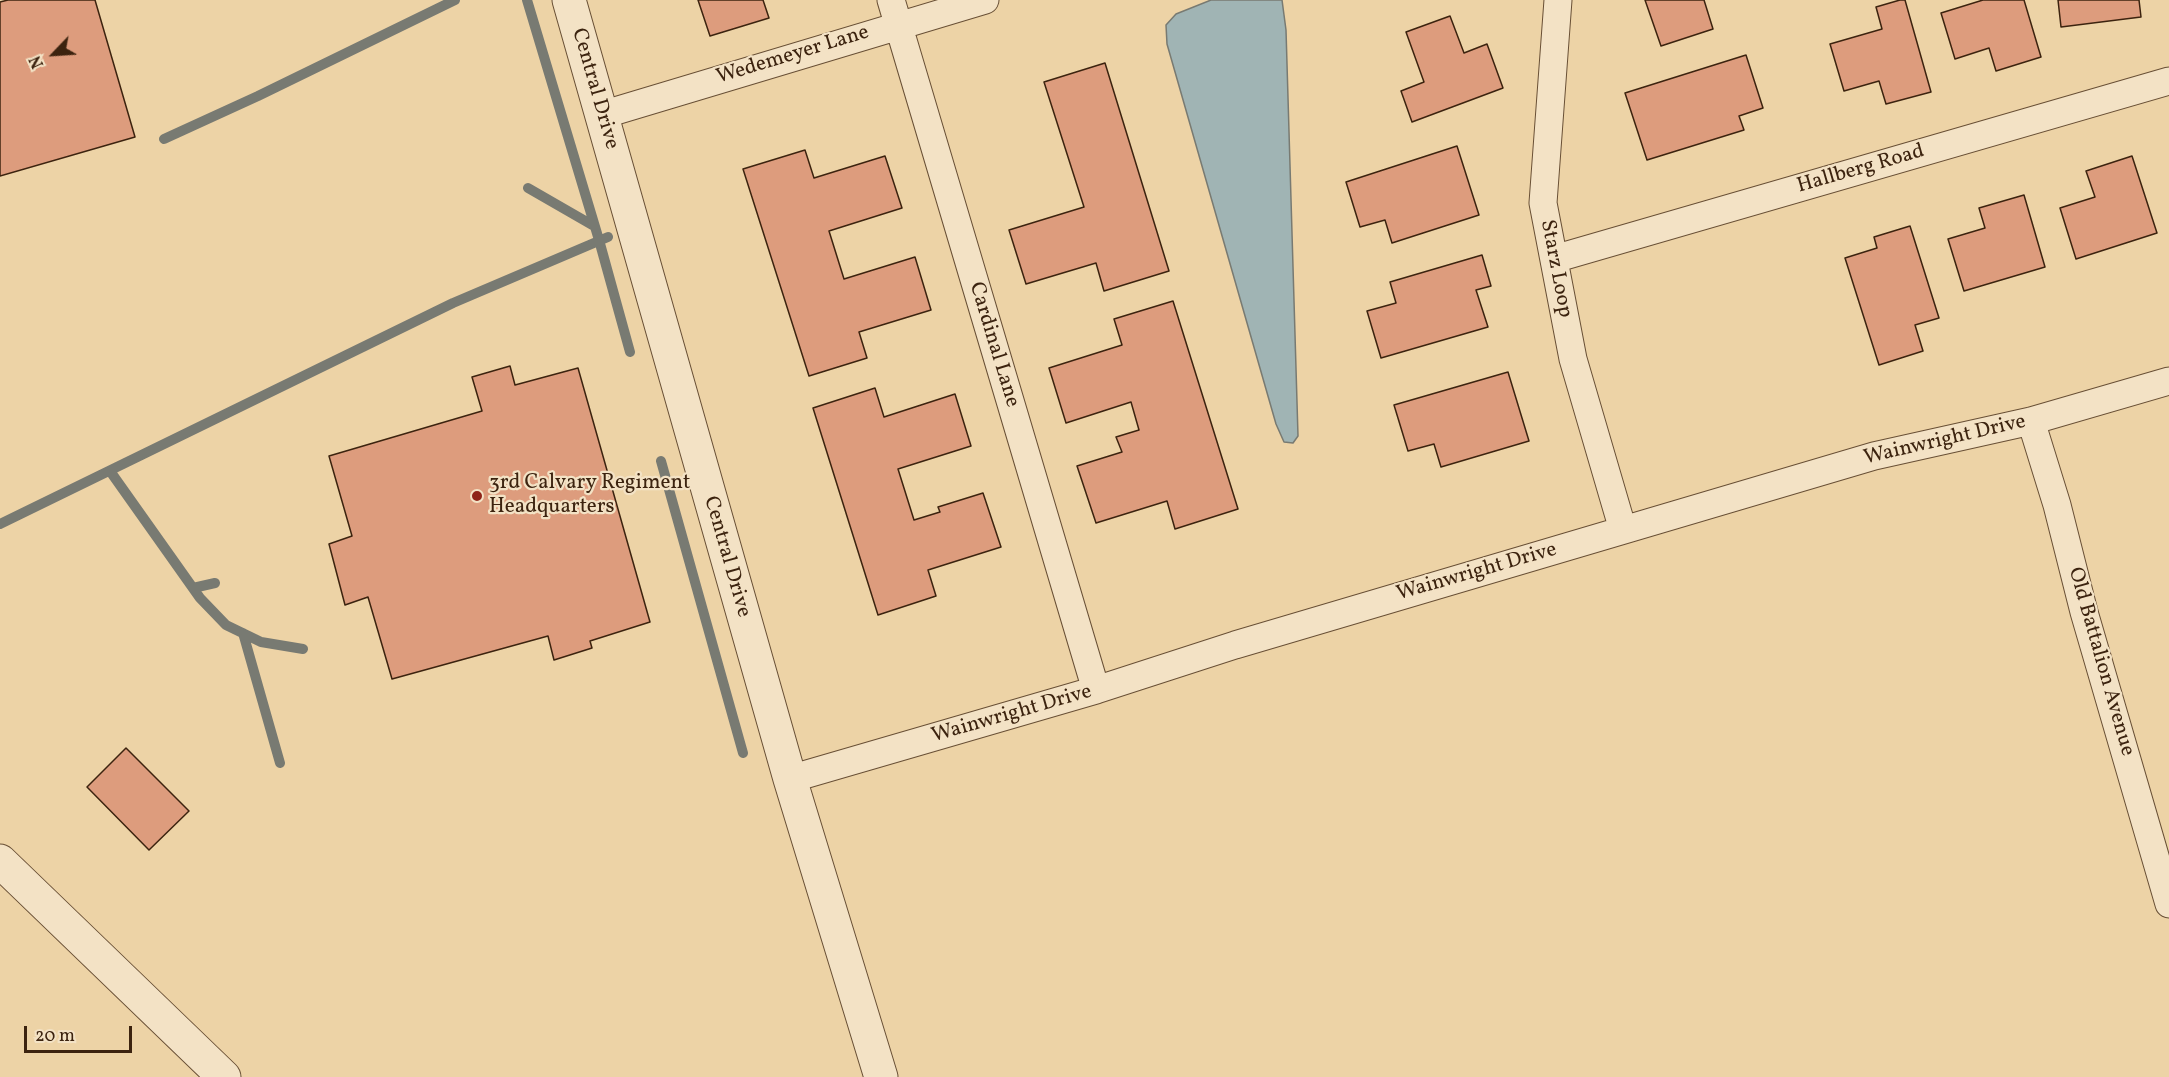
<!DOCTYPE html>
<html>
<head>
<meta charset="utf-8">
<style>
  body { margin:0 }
  #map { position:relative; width:2169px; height:1077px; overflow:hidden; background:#edd3a6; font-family:Vollkorn,serif }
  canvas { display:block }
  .north { position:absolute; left:24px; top:24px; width:60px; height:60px; -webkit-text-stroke:4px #f3e2c5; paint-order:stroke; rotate:245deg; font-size:16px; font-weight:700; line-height:24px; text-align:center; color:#3c230f }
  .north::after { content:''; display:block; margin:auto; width:21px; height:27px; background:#3c230f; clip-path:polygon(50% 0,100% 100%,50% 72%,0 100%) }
  .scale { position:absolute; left:24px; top:1026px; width:108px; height:27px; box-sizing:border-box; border:3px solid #3c230f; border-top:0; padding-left:8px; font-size:18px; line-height:21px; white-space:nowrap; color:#3c230f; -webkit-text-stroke:4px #f3e2c5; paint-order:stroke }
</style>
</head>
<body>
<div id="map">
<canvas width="2169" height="1077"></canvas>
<div class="north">N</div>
<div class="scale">20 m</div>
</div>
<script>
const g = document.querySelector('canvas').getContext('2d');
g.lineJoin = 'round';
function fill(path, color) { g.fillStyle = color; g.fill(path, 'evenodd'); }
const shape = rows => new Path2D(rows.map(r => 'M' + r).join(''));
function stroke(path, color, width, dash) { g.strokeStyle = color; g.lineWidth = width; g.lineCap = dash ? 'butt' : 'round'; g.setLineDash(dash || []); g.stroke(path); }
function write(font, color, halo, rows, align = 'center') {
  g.font = font + ' Vollkorn,serif'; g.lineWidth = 4.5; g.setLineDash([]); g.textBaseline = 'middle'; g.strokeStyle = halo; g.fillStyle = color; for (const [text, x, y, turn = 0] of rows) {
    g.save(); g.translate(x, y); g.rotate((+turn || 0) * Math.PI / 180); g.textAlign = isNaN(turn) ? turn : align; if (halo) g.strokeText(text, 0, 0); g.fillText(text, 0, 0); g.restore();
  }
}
const water = shape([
  [1211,0,1282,0,1286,30,1298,436,1293,443,1284,442,1276,424,1167,44,1166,25,1176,14,1211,0]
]);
const stream = shape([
  [527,0,599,240,630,352],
  [164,139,258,96,455,0],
  [528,188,594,226],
  [661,461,743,753],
  [110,471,200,598,226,625,261,642,303,649],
  [0,524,453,303,608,237],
  [193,588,215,583],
  [243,633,280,763]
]);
const building = shape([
  [8,0,95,0,135,137,0,176,0,2,8,0],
  [698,0,763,0,769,18,710,36,698,0],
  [1645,0,1704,0,1713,29,1661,46,1645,0],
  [1900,0,1905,0,1931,92,1886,104,1879,81,1844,91,1830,44,1882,29,1876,7,1900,0],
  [1983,0,2024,0,2041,57,1996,71,1989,48,1955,59,1941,13,1983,0],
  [2058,0,2139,0,2141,17,2061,27,2058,0],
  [1450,16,1464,53,1487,44,1503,88,1412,122,1401,91,1424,82,1406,32,1450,16],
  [1746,55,1763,108,1739,116,1744,130,1647,160,1625,93,1746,55],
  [1105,63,1169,271,1104,291,1096,263,1026,284,1009,230,1084,207,1044,82,1105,63],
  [1457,146,1479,215,1392,243,1385,220,1360,227,1346,182,1457,146],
  [805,150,814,178,885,156,902,208,829,231,844,279,915,257,931,310,859,332,867,358,809,376,743,169,805,150],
  [2132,156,2157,233,2076,259,2060,208,2095,197,2086,171,2132,156],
  [2024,195,2045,267,1964,291,1948,239,1985,228,1979,208,2024,195],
  [1910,226,1939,318,1915,325,1923,351,1879,365,1845,258,1877,248,1874,237,1910,226],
  [1482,255,1491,286,1476,290,1488,327,1381,358,1367,311,1396,303,1390,282,1482,255],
  [1173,301,1238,509,1175,529,1167,501,1096,523,1077,466,1122,452,1116,437,1139,430,1131,402,1066,423,1049,368,1122,345,1114,319,1173,301],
  [510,366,515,385,578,368,650,622,590,641,592,648,554,660,548,636,392,679,368,597,345,605,329,544,352,536,329,456,482,411,472,377,510,366],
  [1508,372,1529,441,1441,467,1434,444,1408,451,1394,405,1508,372],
  [875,388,884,417,955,394,971,446,898,469,914,520,940,512,938,507,983,493,1001,547,928,570,936,596,878,615,813,408,875,388],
  [126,748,189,811,149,850,87,787,126,748]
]);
const minor = shape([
  [891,0,1096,690],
  [1558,0,1543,203,1573,359,1623,530],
  [602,115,985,0],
  [1554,259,2169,81],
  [2031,421,2057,505,2084,612,2169,904],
  [790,779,1096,690,1235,645,1874,456,2031,421,2169,381]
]);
const tertiary = shape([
  [569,0,790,779,881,1077],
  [0,861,224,1077]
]);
const markers = [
  [477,496,6,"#8f2418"]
];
const streetNames = [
  ["Wedemeyer Lane",793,56,-17],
  ["Central Drive",594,89,74],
  ["Hallberg Road",1861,170,-16],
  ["Starz Loop",1555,269,79],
  ["Cardinal Lane",993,345,73],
  ["Wainwright Drive",1945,441,-13],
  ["Central Drive",726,557,74],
  ["Wainwright Drive",1477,573,-16],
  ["Old Battalion Avenue",2100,662,74],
  ["Wainwright Drive",1012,715,-16]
];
const poiNames = [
  ["3rd Calvary Regiment",489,484],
  ["Headquarters",489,508]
];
fill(water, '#a0b4b4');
stroke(water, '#787a72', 1.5);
stroke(stream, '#787a72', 10);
fill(building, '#dd9c7d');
stroke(building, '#3c230f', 1.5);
stroke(minor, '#684f35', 29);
stroke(tertiary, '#684f35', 35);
stroke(minor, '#f3e2c5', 27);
stroke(tertiary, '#f3e2c5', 33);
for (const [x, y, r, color] of markers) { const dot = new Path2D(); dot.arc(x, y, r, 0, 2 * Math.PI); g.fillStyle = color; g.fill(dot); stroke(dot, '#f3e2c5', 2); }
write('21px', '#3c230f', '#f3e2c5', streetNames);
write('21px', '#3c230f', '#f3e2c5', poiNames, 'left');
</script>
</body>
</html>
